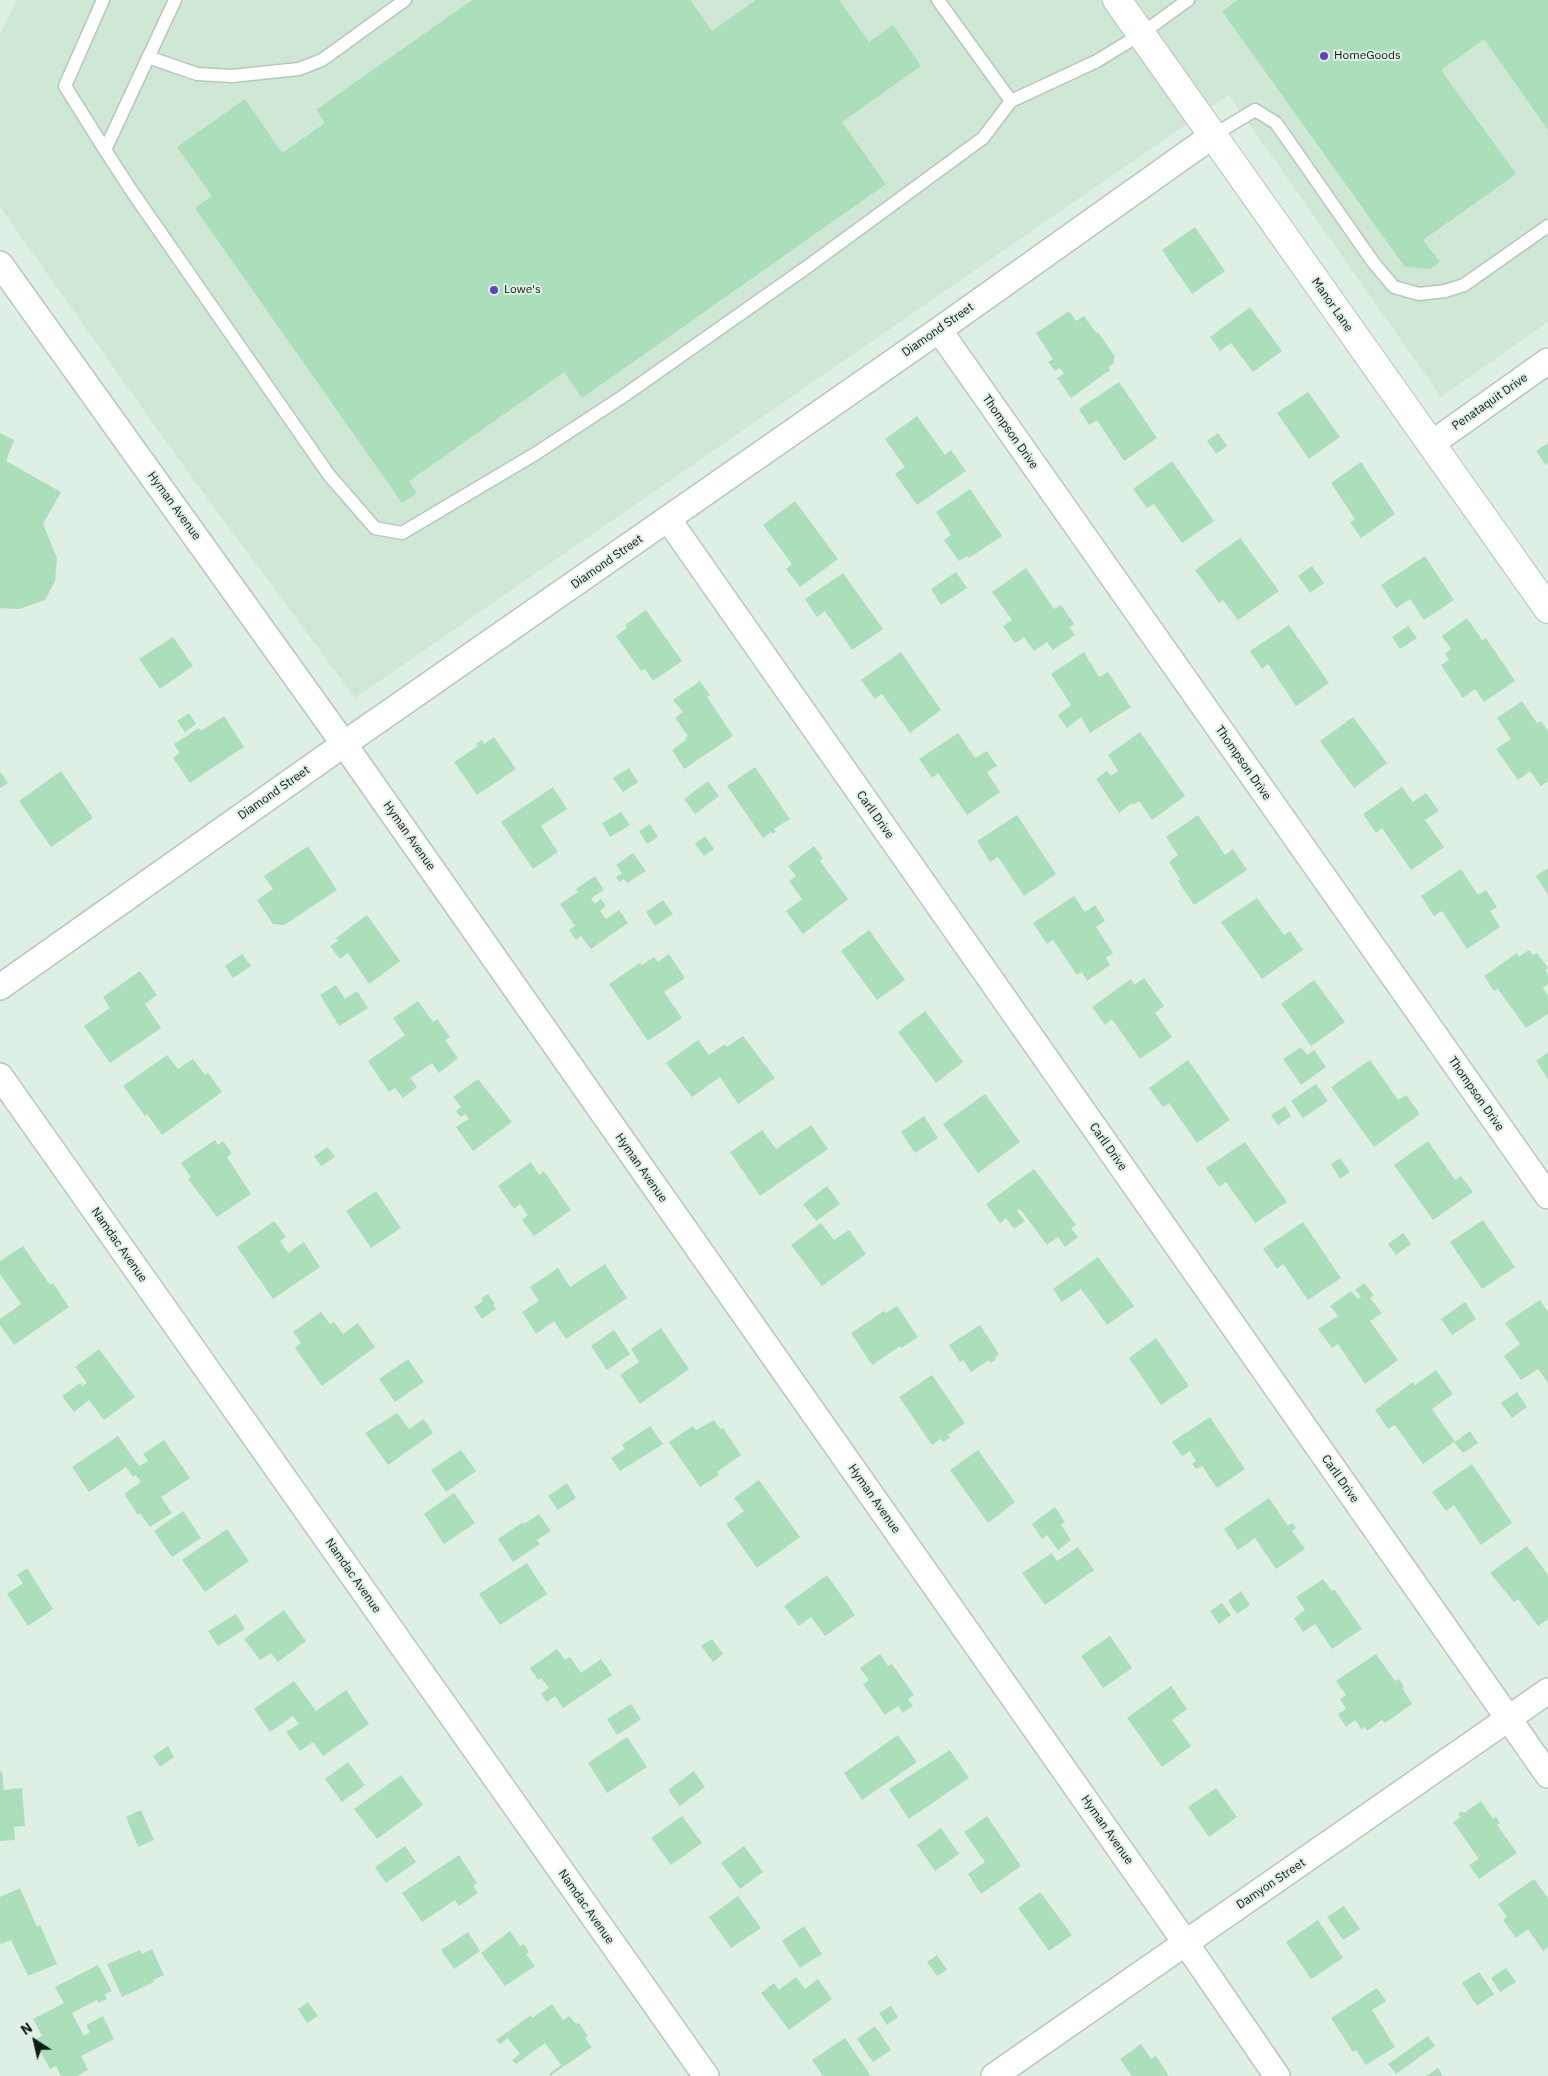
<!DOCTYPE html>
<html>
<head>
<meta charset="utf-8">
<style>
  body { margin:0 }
  #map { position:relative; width:1548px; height:2076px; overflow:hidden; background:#def0e3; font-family:"IBM Plex Sans",sans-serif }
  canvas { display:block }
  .north { position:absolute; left:10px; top:2016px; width:50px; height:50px; -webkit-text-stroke:4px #def0e3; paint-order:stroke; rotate:325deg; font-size:14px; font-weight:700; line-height:20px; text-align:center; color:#151b17 }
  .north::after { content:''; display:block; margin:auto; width:18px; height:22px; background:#151b17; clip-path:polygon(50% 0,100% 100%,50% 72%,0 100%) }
</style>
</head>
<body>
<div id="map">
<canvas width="1548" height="2076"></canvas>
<div class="north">N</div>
</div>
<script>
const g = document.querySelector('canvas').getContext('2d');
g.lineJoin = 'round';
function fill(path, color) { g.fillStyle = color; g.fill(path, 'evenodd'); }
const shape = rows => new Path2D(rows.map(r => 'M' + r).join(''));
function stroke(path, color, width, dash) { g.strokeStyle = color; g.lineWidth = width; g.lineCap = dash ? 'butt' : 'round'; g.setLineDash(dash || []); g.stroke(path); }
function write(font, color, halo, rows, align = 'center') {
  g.font = font + ' "IBM Plex Sans",sans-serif'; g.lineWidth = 4; g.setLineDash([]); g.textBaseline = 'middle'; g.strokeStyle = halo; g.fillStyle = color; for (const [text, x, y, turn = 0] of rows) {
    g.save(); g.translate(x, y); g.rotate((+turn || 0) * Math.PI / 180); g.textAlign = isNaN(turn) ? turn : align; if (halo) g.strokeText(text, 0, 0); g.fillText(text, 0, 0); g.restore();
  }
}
const built = shape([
  [17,0,1548,0,1548,322,1441,397,1229,95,355,698,174,453,0,207,0,34]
]);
const building = shape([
  [472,0,690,0,712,31,756,0,839,0,869,42,893,25,921,66,842,122,886,184,582,398,564,372,409,481,417,493,402,503,195,208,212,196,177,147,245,99,282,153,325,123,316,110],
  [1238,0,1548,0,1548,130,1484,39,1441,70,1516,174,1423,240,1440,262,1430,269,1405,267,1222,11],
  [1195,227,1225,271,1192,294,1162,250],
  [1250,307,1282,351,1253,372,1231,343,1220,351,1210,337],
  [1069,311,1076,321,1084,316,1096,333,1098,332,1114,355,1114,363,1108,367,1110,370,1071,398,1057,378,1064,374,1060,368,1055,371,1048,362,1053,359,1036,333],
  [1119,382,1157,438,1124,461,1097,420,1089,425,1079,409],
  [1308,392,1340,437,1309,459,1277,413],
  [917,416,945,455,951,450,966,471,917,505,895,474,905,467,885,439],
  [0,433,14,440,6,461,61,492,43,524,57,558,55,581,45,600,19,609,0,608],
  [1218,433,1227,446,1216,454,1207,441],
  [1548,443,1548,463,1546,465,1536,451],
  [1172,461,1214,521,1182,543,1154,504,1147,508,1133,489],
  [1361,462,1395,514,1361,538,1350,522,1355,519,1331,483],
  [970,489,1002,536,969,558,967,556,959,561,944,540,951,535,936,512],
  [795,501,838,559,800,587,786,569,792,564,763,525],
  [1240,538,1279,591,1238,620,1223,600,1219,603,1195,570],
  [1425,556,1454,600,1424,620,1410,599,1396,608,1381,585],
  [1312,566,1324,583,1310,593,1298,576],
  [1026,568,1054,609,1061,605,1074,624,1069,627,1075,635,1053,650,1047,642,1034,651,1024,637,1015,643,1003,626,1012,620,992,592],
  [956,572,967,588,941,605,931,589],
  [843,573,883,629,852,650,825,611,817,617,805,599],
  [646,610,682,661,653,681,645,669,641,671,616,636,627,628,625,625],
  [1467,618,1482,640,1486,638,1515,681,1484,702,1475,689,1463,698,1441,665,1449,660,1445,654,1451,649,1442,636],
  [1289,625,1329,683,1296,706,1268,664,1262,669,1250,651],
  [1408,626,1417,638,1400,649,1392,637],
  [173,637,193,666,160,689,139,659],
  [901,652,941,710,910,733,882,694,875,699,861,680],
  [1084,652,1099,677,1108,672,1131,707,1090,733,1081,717,1067,728,1058,715,1071,705,1051,674],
  [700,681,710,695,707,697,733,736,684,769,672,750,686,740,685,738,688,736,675,718,683,712,673,700],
  [1522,701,1537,723,1541,721,1548,731,1548,781,1541,786,1530,771,1518,780,1496,749,1511,739,1497,718],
  [189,713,196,724,185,732,177,721],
  [224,716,244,747,190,783,173,758,180,753,174,744,199,728,201,731],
  [1353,717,1387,763,1354,788,1320,741],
  [1140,732,1185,796,1152,820,1139,801,1134,805,1132,803,1119,813,1096,779,1107,771,1111,776,1118,771,1108,755],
  [958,733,975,758,987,751,997,766,987,772,1000,792,967,815,938,773,932,778,919,759],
  [494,737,516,769,477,795,454,762,478,746,476,744,482,740,484,744],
  [755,767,790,819,774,829,776,832,772,834,771,832,763,838,727,786],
  [629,768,638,782,623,792,613,778],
  [0,771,8,783,0,788],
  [61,771,93,818,51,847,19,801],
  [708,781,719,796,695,814,684,799],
  [553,787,567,809,541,826,558,852,533,869,501,822],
  [1402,787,1413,802,1426,793,1439,811,1425,820,1444,847,1411,870,1382,828,1376,833,1363,814],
  [621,812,630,825,610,837,602,823],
  [1017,815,1056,874,1024,896,998,857,990,862,977,841],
  [1198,815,1225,855,1233,849,1247,870,1194,905,1178,881,1180,879,1169,862,1178,855,1166,837],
  [650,824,658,837,647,844,639,831],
  [705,836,714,849,704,856,695,844],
  [308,846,337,890,284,925,273,924,257,900,273,889,264,876],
  [814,846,823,858,820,861,848,899,803,934,786,911,802,899,789,881,796,876,788,866],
  [633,853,646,871,627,883,624,879,619,882,616,877,622,873,616,865],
  [1548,868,1548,895,1536,876],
  [1461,869,1478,895,1486,890,1497,907,1490,911,1500,927,1467,949,1442,911,1434,916,1421,896],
  [595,876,604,890,591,898,595,904,601,899,606,906,600,911,606,919,619,910,628,923,591,949,581,936,576,940,569,930,575,926,560,904,578,892,576,889],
  [1074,896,1085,912,1095,905,1105,921,1096,927,1113,953,1106,958,1110,965,1087,981,1082,972,1077,975,1053,940,1047,944,1033,923],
  [1257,898,1284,935,1290,931,1303,950,1262,979,1221,922],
  [663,900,673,914,655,926,646,912],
  [367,915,400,961,369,984,348,953,340,959,330,946,338,941,336,938],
  [869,930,905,980,877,1000,841,951],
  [1529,950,1533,955,1537,953,1548,968,1545,970,1548,975,1548,984,1543,988,1548,996,1548,1014,1526,1028,1498,989,1494,991,1484,976,1517,953,1519,957],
  [242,954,251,966,233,978,225,966],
  [669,954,685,978,664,992,682,1018,648,1041,609,984,640,963,642,965,654,957,658,962],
  [140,971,157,995,145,1004,161,1028,110,1063,84,1026,110,1008,103,997],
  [1144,978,1164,1006,1155,1013,1172,1037,1140,1059,1112,1019,1105,1025,1092,1007,1131,979,1134,985],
  [1314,980,1345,1022,1311,1046,1281,1004],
  [336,985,345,999,357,991,368,1008,339,1026,320,995],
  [418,1001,433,1022,437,1019,450,1037,445,1040,458,1058,439,1073,432,1063,410,1078,417,1087,403,1098,395,1088,389,1092,368,1061,405,1035,393,1018],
  [925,1011,963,1062,936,1083,898,1032],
  [743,1036,775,1078,738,1104,720,1077,692,1097,666,1063,698,1040,709,1055,725,1044,727,1047],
  [1301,1047,1307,1055,1314,1050,1326,1067,1301,1085,1283,1059],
  [1548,1052,1548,1079,1536,1061],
  [167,1055,178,1069,193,1059,205,1075,208,1073,222,1092,162,1135,147,1114,145,1116,123,1086],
  [1188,1060,1230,1120,1197,1143,1169,1103,1163,1107,1149,1088],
  [1370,1060,1398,1100,1406,1095,1420,1114,1374,1147,1331,1087],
  [478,1079,512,1122,473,1151,456,1127,469,1119,465,1114,461,1117,456,1111,461,1107,453,1097],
  [1316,1084,1328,1101,1303,1118,1291,1101],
  [985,1094,1020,1142,978,1173,943,1124],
  [1285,1106,1291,1116,1278,1125,1271,1115],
  [924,1116,938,1138,915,1153,901,1132],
  [811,1125,828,1149,760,1196,730,1152,762,1130,776,1149],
  [215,1140,218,1145,223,1141,232,1153,227,1157,251,1194,217,1217,188,1179,191,1177,181,1163],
  [1428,1141,1455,1180,1461,1176,1473,1192,1433,1220,1394,1165],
  [1245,1142,1287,1202,1255,1223,1226,1182,1219,1187,1206,1168],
  [328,1147,335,1157,321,1166,314,1156],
  [1340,1158,1350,1172,1340,1179,1331,1164],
  [531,1162,539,1175,544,1171,571,1210,534,1236,522,1220,528,1215,520,1204,514,1209,498,1186],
  [1034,1169,1076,1225,1071,1228,1078,1237,1065,1247,1058,1237,1047,1245,1020,1209,1017,1211,1025,1221,1014,1229,1006,1218,1000,1223,986,1204],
  [827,1186,840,1204,816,1221,803,1204],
  [376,1191,401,1228,371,1248,346,1211],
  [1483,1220,1515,1267,1482,1289,1450,1242],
  [274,1221,286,1237,280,1241,288,1253,304,1242,320,1267,273,1299,237,1247],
  [1303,1222,1341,1278,1308,1300,1283,1264,1277,1269,1263,1249],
  [821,1223,834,1240,849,1230,866,1254,822,1286,791,1245],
  [1403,1233,1411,1244,1396,1255,1388,1244],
  [23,1246,50,1285,53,1283,69,1307,14,1345,0,1325,0,1319,21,1304,0,1274,0,1261],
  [1098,1257,1134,1306,1107,1325,1081,1289,1062,1302,1053,1289],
  [605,1264,627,1298,566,1339,554,1321,536,1334,522,1312,539,1301,530,1287,558,1268,570,1287],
  [1364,1283,1374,1295,1370,1298,1382,1313,1370,1321,1398,1360,1365,1384,1338,1344,1332,1348,1318,1329,1338,1316,1330,1306,1351,1291,1358,1299,1361,1297,1355,1290],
  [488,1294,495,1304,493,1305,496,1309,482,1319,474,1307,483,1301,481,1298],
  [1540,1300,1548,1312,1548,1383,1538,1369,1521,1380,1504,1356,1520,1344,1505,1323],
  [1465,1302,1476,1319,1452,1335,1441,1319],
  [897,1306,918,1337,901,1348,900,1346,872,1365,851,1333,884,1311,886,1313],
  [321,1312,330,1324,334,1322,343,1334,358,1323,375,1347,322,1386,295,1348,301,1343,293,1332],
  [980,1325,999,1354,995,1357,996,1359,991,1363,989,1360,971,1372,963,1360,960,1362,949,1345],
  [661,1328,689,1369,640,1404,620,1375,639,1362,631,1349],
  [614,1330,630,1354,607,1370,591,1346],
  [1156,1338,1189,1386,1161,1405,1129,1358],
  [99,1349,135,1397,104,1420,89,1400,74,1412,62,1396,80,1383,82,1386,87,1383,75,1367],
  [408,1359,424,1382,395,1402,379,1379],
  [1436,1370,1453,1394,1432,1409,1455,1442,1470,1431,1478,1443,1463,1453,1454,1442,1423,1464,1395,1425,1388,1429,1375,1410,1413,1382,1415,1385],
  [932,1375,965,1423,948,1435,950,1438,943,1442,940,1439,932,1445,899,1397],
  [1517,1392,1527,1407,1512,1418,1501,1403],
  [397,1413,409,1429,424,1419,433,1433,388,1465,365,1433],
  [1210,1417,1245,1469,1217,1488,1202,1466,1196,1469,1192,1464,1196,1461,1190,1451,1182,1456,1172,1442],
  [714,1420,720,1429,723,1428,741,1455,717,1472,719,1475,700,1487,669,1442,693,1426,696,1430],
  [650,1426,663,1444,620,1471,611,1458,625,1449,622,1445],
  [118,1436,139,1466,148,1461,143,1454,164,1440,190,1478,161,1497,172,1513,150,1527,140,1513,138,1515,124,1494,141,1482,136,1475,133,1477,126,1467,89,1492,72,1467],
  [461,1450,476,1471,446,1492,431,1470],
  [978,1450,1015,1502,988,1523,950,1470],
  [1472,1464,1512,1523,1481,1545,1454,1505,1446,1511,1432,1492],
  [759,1480,800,1537,757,1568,726,1524,744,1511,734,1498],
  [567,1483,576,1498,558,1510,548,1496],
  [454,1493,475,1523,444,1544,424,1514],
  [1269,1498,1288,1526,1292,1523,1296,1528,1292,1531,1305,1549,1276,1569,1255,1538,1238,1550,1224,1529],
  [1055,1507,1065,1522,1061,1525,1071,1540,1058,1550,1047,1535,1042,1539,1032,1524],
  [183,1511,201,1538,172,1557,154,1531],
  [539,1514,551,1531,537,1540,540,1544,513,1562,498,1539,523,1522,524,1524],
  [227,1529,249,1561,205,1592,182,1560],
  [1527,1546,1548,1575,1548,1619,1538,1626,1518,1599,1514,1602,1490,1573],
  [1078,1547,1094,1570,1045,1605,1022,1573,1052,1553,1057,1561],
  [527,1563,547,1594,500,1625,479,1594],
  [27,1568,53,1609,28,1626,7,1594,23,1583,17,1575],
  [827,1575,855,1615,825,1636,811,1617,799,1626,784,1606],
  [1323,1579,1332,1591,1334,1589,1362,1629,1332,1649,1315,1624,1303,1632,1294,1618,1305,1610,1296,1597],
  [1241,1591,1250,1605,1237,1614,1228,1601],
  [1222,1603,1231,1615,1219,1624,1210,1611],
  [284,1610,306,1641,278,1662,271,1653,260,1660,244,1639],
  [236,1614,245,1629,218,1646,208,1631],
  [1110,1636,1132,1668,1103,1688,1081,1656],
  [712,1639,723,1654,713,1662,701,1646],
  [557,1649,565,1660,570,1657,581,1673,601,1659,612,1675,563,1708,555,1696,547,1702,541,1694,549,1688,541,1678,538,1680,530,1668],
  [880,1654,888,1666,892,1664,914,1695,908,1699,913,1706,903,1713,898,1706,885,1715,863,1684,869,1680,860,1668],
  [1376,1654,1395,1681,1399,1679,1404,1687,1402,1688,1412,1704,1385,1723,1382,1720,1367,1731,1364,1726,1362,1730,1355,1720,1346,1727,1338,1714,1346,1709,1340,1699,1346,1695,1336,1681],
  [294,1681,316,1711,346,1690,369,1724,323,1756,313,1742,300,1751,286,1732,299,1724,293,1716,270,1732,254,1709],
  [1171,1686,1187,1709,1172,1720,1191,1746,1162,1767,1127,1718],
  [631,1704,641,1719,617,1735,607,1719],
  [898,1735,917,1762,862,1800,844,1773],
  [627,1737,647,1767,607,1793,588,1763],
  [168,1746,174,1757,160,1767,153,1756],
  [950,1750,969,1778,909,1819,889,1789],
  [348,1762,365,1785,342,1802,325,1779],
  [2,1771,4,1790,22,1788,25,1826,14,1827,15,1840,0,1841,0,1772],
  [694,1771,705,1787,680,1806,668,1790],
  [401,1775,423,1805,377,1839,354,1809],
  [1216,1788,1237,1817,1209,1837,1188,1807],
  [1481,1801,1493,1819,1496,1817,1500,1823,1497,1825,1517,1853,1479,1879,1469,1865,1479,1859,1453,1822,1461,1817,1458,1814,1462,1811,1464,1813],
  [141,1810,154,1840,138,1847,126,1817],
  [682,1816,702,1843,671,1865,651,1838],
  [987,1816,1021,1866,981,1894,968,1874,985,1862,964,1832],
  [941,1828,959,1854,935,1871,917,1845],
  [405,1846,416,1862,386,1883,375,1867],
  [744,1846,763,1872,740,1889,721,1863],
  [459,1855,477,1883,473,1886,478,1893,459,1906,455,1900,422,1922,402,1893],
  [1534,1879,1548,1898,1548,1947,1543,1951,1528,1929,1516,1938,1503,1920,1507,1917,1498,1904],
  [20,1888,37,1927,40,1925,57,1964,28,1976,11,1940,1,1944,0,1942,0,1897],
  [1040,1892,1072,1935,1049,1951,1018,1908],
  [738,1896,761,1928,731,1948,709,1917],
  [1344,1906,1360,1929,1343,1940,1327,1917],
  [1318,1920,1343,1958,1311,1979,1286,1942],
  [804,1926,822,1954,800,1968,782,1941],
  [510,1931,520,1946,524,1944,529,1952,526,1954,535,1966,505,1986,481,1953],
  [468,1932,480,1951,454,1969,441,1950],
  [152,1949,164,1975,153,1980,154,1982,122,1997,107,1964,140,1950,142,1954],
  [937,1955,947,1970,937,1976,927,1962],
  [98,1965,112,1991,105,1994,107,1999,98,2003,97,2000,72,2013,84,2036,90,2032,86,2025,103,2016,114,2039,81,2056,88,2070,77,2076,61,2076,56,2066,50,2069,34,2040,42,2036,33,2019,64,2003,55,1987],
  [1506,1968,1516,1982,1500,1992,1491,1978],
  [1479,1972,1494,1994,1477,2006,1462,1983],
  [796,1977,805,1989,818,1979,832,1999,789,2030,761,1993,774,1983,779,1990],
  [1377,1988,1386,2001,1372,2010,1395,2047,1366,2065,1356,2050,1353,2052,1331,2018],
  [308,2002,318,2016,307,2023,298,2009],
  [552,2004,563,2020,569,2016,576,2024,579,2023,588,2036,585,2038,592,2047,550,2076,549,2074,561,2065,545,2043,516,2064,512,2060,520,2054,508,2038,500,2044,496,2040,531,2015,532,2018],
  [891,2006,898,2017,887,2025,879,2013],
  [875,2026,891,2050,873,2062,857,2039],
  [1428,2036,1435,2046,1396,2074,1388,2064],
  [845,2038,871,2076,823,2076,812,2060],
  [1141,2044,1151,2059,1156,2056,1169,2076,1132,2076,1120,2059],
  [1438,2068,1443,2076,1426,2076]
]);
const lane = shape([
  [103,0,65,86,105,150],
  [175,0,105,150,133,193,329,475,375,528,402,533,535,454,622,397,807,267,983,138,1011,101],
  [938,0,1011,101,1097,61,1141,34,1188,0],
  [148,57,197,74,232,76,299,69,322,60,405,0],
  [1212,136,1255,110,1276,123,1373,262,1394,287,1419,294,1445,291,1464,285,1548,226]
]);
const street = shape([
  [0,264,344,744,1185,1942,1277,2076],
  [939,330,1548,1196],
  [1431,444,1548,361],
  [668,519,1548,1775],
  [0,987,344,744,939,330,1212,136],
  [0,1076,706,2076],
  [994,2076,1548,1691]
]);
const secondary = shape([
  [1117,0,1548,609]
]);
const markers = [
  [1324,56,5,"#6144bd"],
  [494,290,5,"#6144bd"]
];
const poiNames = [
  ["HomeGoods",1334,56],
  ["Lowe's",504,290]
];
const streetNames = [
  ["Manor Lane",1332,305,55],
  ["Diamond Street",938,330,-35],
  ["Penataquit Drive",1490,402,-35],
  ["Thompson Drive",1010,432,55],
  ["Hyman Avenue",174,506,54],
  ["Diamond Street",607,562,-35],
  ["Thompson Drive",1243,763,55],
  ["Diamond Street",274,793,-35],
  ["Carll Drive",875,815,55],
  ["Hyman Avenue",409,836,55],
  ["Thompson Drive",1476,1094,55],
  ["Carll Drive",1108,1147,55],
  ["Hyman Avenue",641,1168,55],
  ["Namdac Avenue",119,1245,55],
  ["Carll Drive",1340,1479,55],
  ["Hyman Avenue",874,1499,55],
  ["Namdac Avenue",353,1576,55],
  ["Hyman Avenue",1107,1830,55],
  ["Damyon Street",1271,1884,-34],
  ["Namdac Avenue",586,1907,55]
];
fill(built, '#cfe8d6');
fill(building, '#abdebb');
stroke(lane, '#b5c8ba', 15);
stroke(street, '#b5c8ba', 28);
stroke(secondary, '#b5c8ba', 30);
stroke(lane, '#fff', 12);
stroke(street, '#fff', 25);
stroke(secondary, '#fff', 28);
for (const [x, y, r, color] of markers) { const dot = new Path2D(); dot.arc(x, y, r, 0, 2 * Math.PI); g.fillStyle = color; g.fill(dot); stroke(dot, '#def0e3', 2); }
write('12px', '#151b17', '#def0e3', poiNames, 'left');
write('12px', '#151b17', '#def0e3', streetNames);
</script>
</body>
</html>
